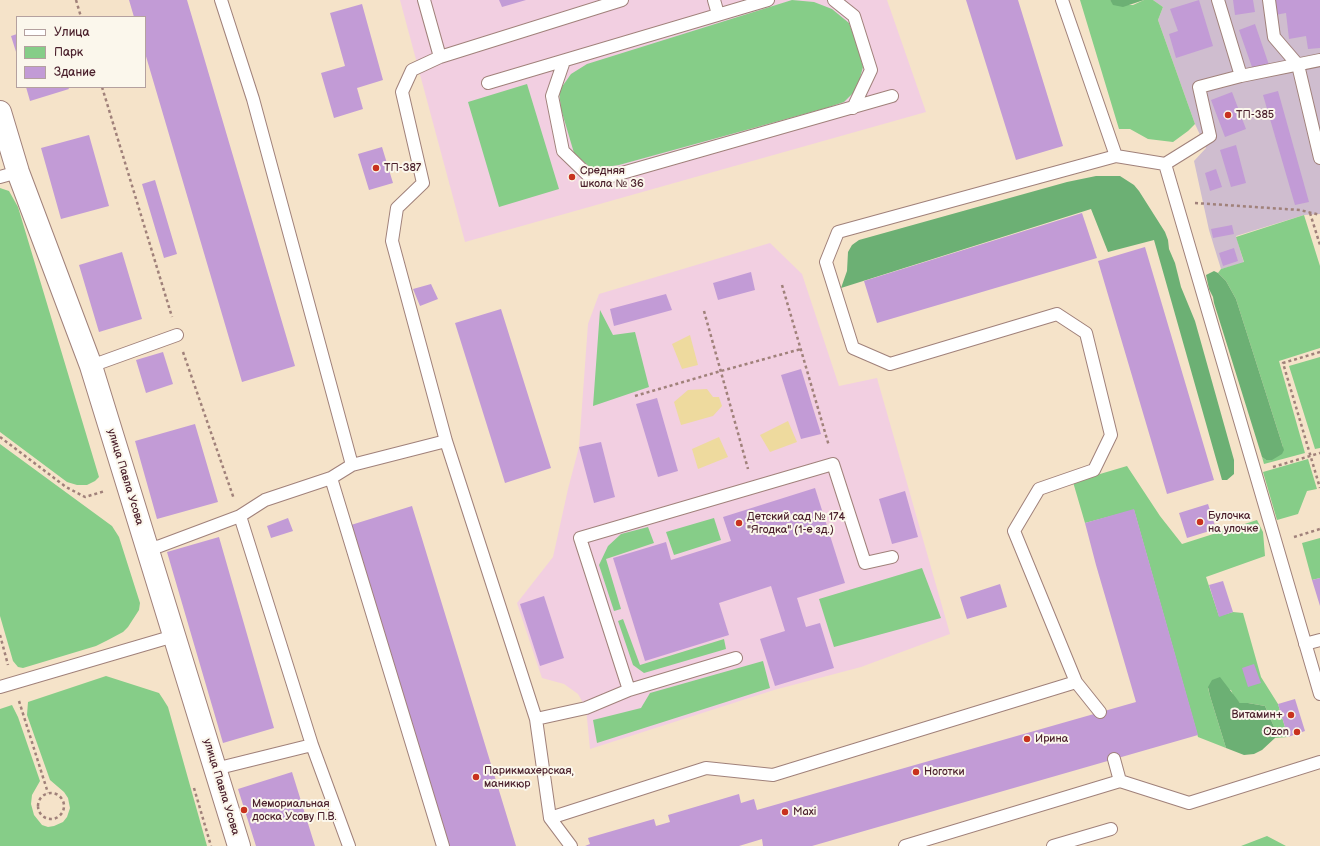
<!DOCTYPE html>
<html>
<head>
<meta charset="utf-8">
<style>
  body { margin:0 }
  #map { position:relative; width:1320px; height:846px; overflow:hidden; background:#f5e3c9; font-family:"Balsamiq Sans",sans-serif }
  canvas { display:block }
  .legend { position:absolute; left:16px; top:16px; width:130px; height:72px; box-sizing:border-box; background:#fbf7ec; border:1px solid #b4a19f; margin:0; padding:5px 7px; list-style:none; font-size:12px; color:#4a1f2b }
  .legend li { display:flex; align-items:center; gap:8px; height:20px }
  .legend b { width:20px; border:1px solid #b4a19f }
</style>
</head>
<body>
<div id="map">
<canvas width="1320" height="846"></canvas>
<ul class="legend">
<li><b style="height:5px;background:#fff"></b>Улица</li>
<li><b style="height:11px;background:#86cd88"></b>Парк</li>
<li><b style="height:11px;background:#c29bd6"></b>Здание</li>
</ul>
</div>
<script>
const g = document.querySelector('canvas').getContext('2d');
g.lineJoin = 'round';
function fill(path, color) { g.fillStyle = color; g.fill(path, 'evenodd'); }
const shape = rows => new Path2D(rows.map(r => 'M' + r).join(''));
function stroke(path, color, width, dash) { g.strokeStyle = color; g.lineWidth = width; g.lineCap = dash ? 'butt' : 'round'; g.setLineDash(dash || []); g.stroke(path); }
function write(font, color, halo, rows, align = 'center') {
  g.font = font + ' "Balsamiq Sans",sans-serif'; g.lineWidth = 4; g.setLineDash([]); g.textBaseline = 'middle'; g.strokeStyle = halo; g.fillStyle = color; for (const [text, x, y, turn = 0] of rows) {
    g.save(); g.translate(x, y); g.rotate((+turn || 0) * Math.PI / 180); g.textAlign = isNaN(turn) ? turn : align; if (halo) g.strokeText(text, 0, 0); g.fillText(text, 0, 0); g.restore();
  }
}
const built = shape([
  [400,0,887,0,926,112,465,242],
  [770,243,802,274,839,386,877,378,950,634,861,667,774,690,590,749,586,708,578,694,564,684,542,678,517,603,553,557,568,489,579,447,588,324,599,294]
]);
const industrial = shape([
  [1153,0,1320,0,1320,214,1304,215,1236,236,1244,263,1221,269,1209,230,1194,161,1206,148,1195,124,1158,20,1163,7]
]);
const green = shape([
  [792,0,814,2,832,9,849,23,856,42,863,67,857,89,844,102,826,108,619,165,592,169,574,153,561,109,559,91,571,74,587,64],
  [1080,0,1110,0,1114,5,1133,5,1144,0,1153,0,1163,7,1158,20,1195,124,1188,131,1173,142,1148,139,1130,129,1119,129],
  [527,84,559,189,499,207,468,102],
  [0,188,9,191,18,207,99,477,95,481,87,485,77,485,67,482,0,432],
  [1304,215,1320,266,1320,348,1279,361,1305,453,1264,464,1262,457,1266,460,1283,447,1236,299,1226,281,1218,273,1221,269,1244,262,1236,237],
  [600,310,613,335,635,332,649,387,593,406],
  [1320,357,1320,448,1315,449,1289,366],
  [0,444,112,526,119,537,140,603,139,610,128,627,123,632,108,640,96,646,23,668,18,667,13,661,0,616],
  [1308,459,1317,489,1307,491,1298,514,1277,520,1263,472],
  [1127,466,1160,516,1182,544,1257,520,1263,532,1265,556,1206,577,1219,616,1233,612,1243,613,1261,677,1278,704,1288,737,1275,738,1275,729,1265,706,1248,703,1240,703,1234,697,1231,690,1208,688,1210,696,1226,748,1198,737,1134,510,1085,523,1073,482],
  [714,518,721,540,674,555,666,532],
  [648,527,654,543,606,559,621,609,614,611,599,565,608,546,621,534],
  [1320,538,1320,578,1312,580,1302,543],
  [922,568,941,618,834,647,819,599],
  [623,619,640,665,724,639,726,649,644,673,633,665,618,621],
  [763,661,770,688,597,743,593,720,641,708,650,693],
  [106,676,159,693,163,699,168,707,207,846,0,846,0,709,12,705,18,717,40,781,32,795,31,804,34,815,42,825,48,827,54,826,63,822,67,817,70,808,68,798,64,792,50,780,27,715,28,702],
  [1267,836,1286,846,1241,846]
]);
const forest = shape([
  [1110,0,1144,0,1123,7,1113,5],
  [1096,176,1120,176,1134,185,1139,191,1165,232,1168,240,1169,249,1175,263,1181,287,1195,321,1234,460,1234,474,1227,480,1222,480,1154,240,1108,252,1091,209,841,288,847,271,848,252,852,245,859,240,1067,182],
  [1214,271,1218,273,1226,281,1236,299,1283,447,1284,450,1282,454,1272,460,1266,460,1262,457,1214,303,1213,297,1209,289,1206,275],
  [1220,677,1240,703,1248,703,1265,706,1275,729,1275,738,1262,750,1254,754,1244,755,1226,748,1210,696,1208,687,1212,680]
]);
const sand = shape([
  [690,335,698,365,682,369,672,344],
  [707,389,713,397,719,397,722,406,713,416,681,425,674,402,688,390],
  [788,421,797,442,770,452,760,435],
  [719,437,728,457,698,469,692,449]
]);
const building = shape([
  [129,0,187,0,295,366,242,382,145,53,145,17,134,17],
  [499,0,526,0,502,7],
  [966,0,1018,0,1063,146,1016,160],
  [1199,0,1213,46,1176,58,1169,34,1178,31,1170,9],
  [1233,0,1253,0,1255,12,1235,15],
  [1273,0,1320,0,1320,48,1308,49,1306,36,1289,39,1286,13,1275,15],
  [362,4,383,80,357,88,363,109,334,118,321,73,345,66,330,13],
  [1255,24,1269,65,1253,70,1239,30],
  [17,34,17,55,11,36],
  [26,87,68,87,69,89,30,101],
  [1278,91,1309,202,1295,205,1263,95],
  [1232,92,1246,129,1225,137,1211,100],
  [89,135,109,206,61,219,41,148],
  [1236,145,1246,183,1231,187,1220,150],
  [382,147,393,183,369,190,358,154],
  [1216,169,1222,187,1210,191,1205,173],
  [155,180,177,254,164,258,142,184],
  [1082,213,1097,258,877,323,864,281],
  [1232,225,1234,234,1213,238,1211,229],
  [1145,247,1214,480,1167,494,1098,261],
  [1234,248,1238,261,1223,266,1219,253],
  [122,252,142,319,99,332,79,265],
  [751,272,755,290,718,300,713,283],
  [431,284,438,299,420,306,413,289],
  [666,294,672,310,614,326,610,309],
  [501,309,551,468,505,483,455,323],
  [163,352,173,384,146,393,136,360],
  [801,369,821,434,801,439,781,375],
  [657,398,678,471,658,477,636,404],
  [195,424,218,502,157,519,135,441],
  [601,442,615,497,594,503,579,447],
  [815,488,845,583,797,598,806,627,820,623,834,668,775,686,760,639,785,631,771,586,719,603,729,635,645,661,613,558,666,542,671,560,731,541,723,517],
  [905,491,918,537,892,544,879,499],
  [1208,504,1216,529,1187,538,1179,513],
  [412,506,516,846,449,846,351,525],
  [1134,509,1198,735,812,846,763,846,762,839,739,846,585,846,590,844,588,838,654,819,656,826,670,822,668,815,739,794,741,803,754,799,757,810,1136,702,1096,565,1085,523],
  [288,518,293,531,271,538,267,526],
  [219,537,274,728,223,743,167,552],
  [1320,578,1320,606,1312,580],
  [1223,581,1233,612,1219,617,1209,585],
  [1000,584,1007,607,967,619,960,597],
  [544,596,564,658,540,666,520,604],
  [1254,664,1261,683,1248,687,1242,668],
  [1295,699,1305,731,1288,737,1278,704],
  [292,772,315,846,256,846,238,789]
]);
const path = shape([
  [76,0,81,17],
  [102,87,172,317],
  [1195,203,1300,210,1320,215],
  [1310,213,1320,245],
  [782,285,829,446],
  [704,311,748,469],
  [183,352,234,499],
  [1320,352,1283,363,1320,488],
  [635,396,721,371,801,349],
  [0,437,66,487,85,497,105,491],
  [1273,467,1320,453],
  [1294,537,1320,529],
  [0,635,8,665],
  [19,701,48,793],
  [194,788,211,846],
  '38 806a13 13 0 1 1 26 0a13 13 0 1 1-26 0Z'
]);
const service = shape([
  [221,0,253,99,352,465],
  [424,0,440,57],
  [714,0,718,14],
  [834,0,854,16,871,70,853,108],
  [1062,0,1116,156],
  [1269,0,1274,37,1298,65,1320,158],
  [564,61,552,96,563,151,594,181,892,96],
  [1241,76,1320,60],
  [488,83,768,0],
  [1165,164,1320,694],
  [0,177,18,172],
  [91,366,177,335],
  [331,478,443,846],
  [240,516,312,745,349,846],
  [147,549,160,546,240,516,265,500,331,478,352,465,446,441],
  [1305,644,1320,640],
  [0,687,174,636],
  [629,690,736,658],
  [1100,712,1076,682,1014,531,1039,489,1094,470,1111,435,1086,333,1057,314,890,364,853,348,826,262,838,232,1116,156,1165,164,1210,136,1199,87,1241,76,1218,0],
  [536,719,586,708,629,690,580,538,833,464,865,563,892,557],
  [1114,759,1120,781],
  [215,769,312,745],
  [550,818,706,768,773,775,1076,682],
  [571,846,550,818,536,719,446,441,392,241,397,208,423,183,402,92,412,70,440,57,622,0],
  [905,846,1120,781,1189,803,1320,762],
  [1053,846,1111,829]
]);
const tertiary = shape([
  [0,112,18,172,91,366,239,846]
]);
const markers = [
  [1228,115,4,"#c8321e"],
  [376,168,4,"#c8321e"],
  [572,177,4,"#c8321e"],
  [1200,522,4,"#c8321e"],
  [739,523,4,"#c8321e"],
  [1291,715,4,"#c8321e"],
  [1297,732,4,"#c8321e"],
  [1027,739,4,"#c8321e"],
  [916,772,4,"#c8321e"],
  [476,777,4,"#c8321e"],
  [244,810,4,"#c8321e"],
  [785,812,4,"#c8321e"]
];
const poiNames = [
  ["ТП-385",1236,115],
  ["ТП-387",384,168],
  ["Средняя",580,171],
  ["школа № 36",580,184],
  ["Булочка",1208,516],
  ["на улочке",1208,529],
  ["Детский сад № 174",747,517],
  ["\"Ягодка\" (1-е зд.)",747,530],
  ["Витамин+",1283,715,"right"],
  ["Ozon",1289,732,"right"],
  ["Ирина",1035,739],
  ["Парикмахерская,",484,771],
  ["маникюр",484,784],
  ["Ноготки",924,772],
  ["Мемориальная",252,804],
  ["доска Усову П.В.",252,817],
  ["Maxi",793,812]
];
const streetNames = [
  ["улица Павла Усова",125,477,73],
  ["улица Павла Усова",221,787,73]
];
fill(built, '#f2cfe1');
fill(industrial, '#cfbdcf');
fill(green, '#86cd88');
fill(forest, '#6cb074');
fill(sand, '#eeda9e');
fill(building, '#c29bd6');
stroke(service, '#a0817a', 14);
stroke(tertiary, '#a0817a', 24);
stroke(path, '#a0817a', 2.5, [3, 3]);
stroke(service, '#fff', 12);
stroke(tertiary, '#fff', 22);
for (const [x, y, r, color] of markers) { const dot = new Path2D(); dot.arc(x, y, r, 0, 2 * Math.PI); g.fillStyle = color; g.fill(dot); stroke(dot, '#fbf7ec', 1.5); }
write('11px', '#4a1f2b', '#fbf7ec', poiNames, 'left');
write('11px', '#4a1f2b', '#fbf7ec', streetNames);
</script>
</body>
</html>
